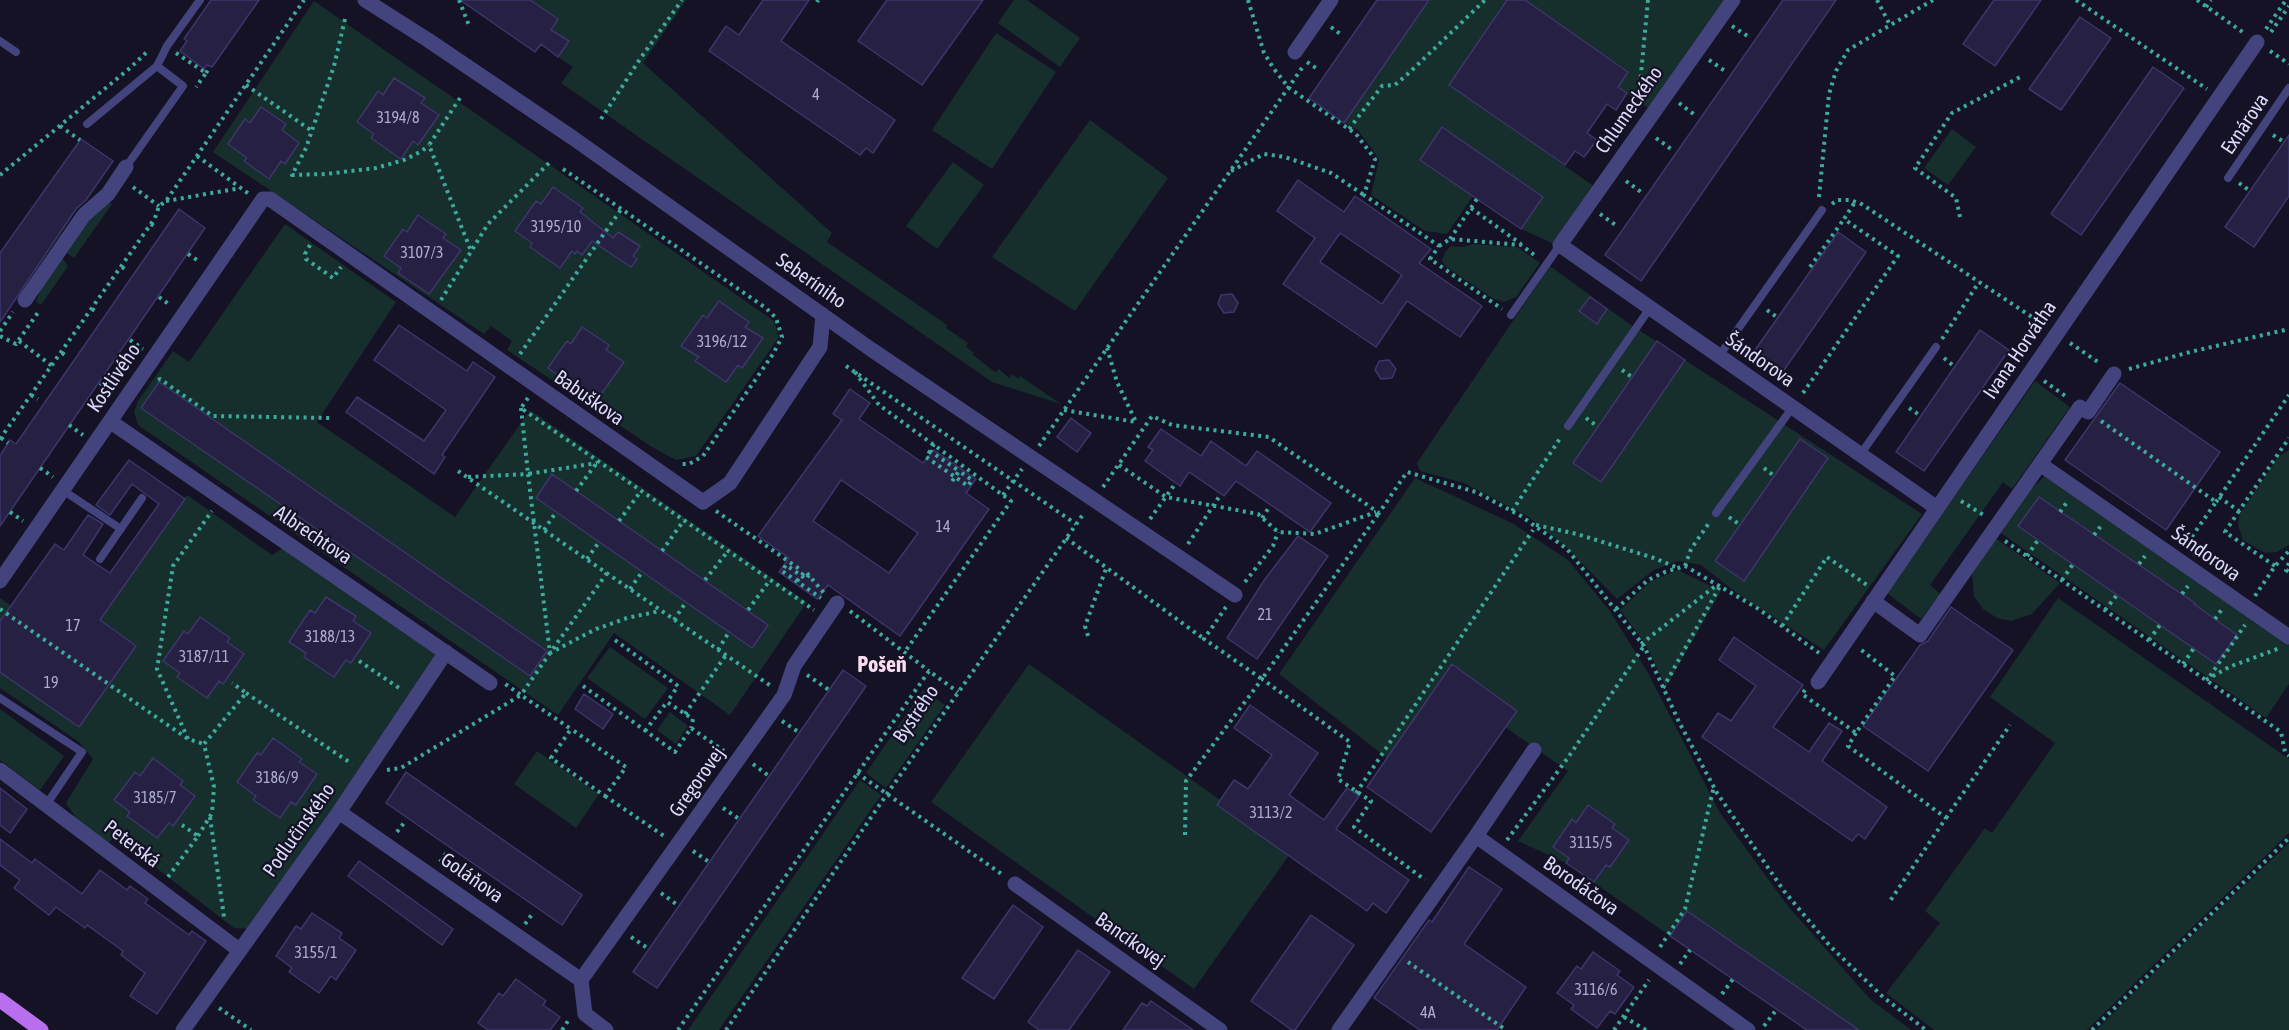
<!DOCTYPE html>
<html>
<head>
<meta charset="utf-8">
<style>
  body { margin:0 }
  canvas { display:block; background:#141224 }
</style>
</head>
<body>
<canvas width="2289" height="1030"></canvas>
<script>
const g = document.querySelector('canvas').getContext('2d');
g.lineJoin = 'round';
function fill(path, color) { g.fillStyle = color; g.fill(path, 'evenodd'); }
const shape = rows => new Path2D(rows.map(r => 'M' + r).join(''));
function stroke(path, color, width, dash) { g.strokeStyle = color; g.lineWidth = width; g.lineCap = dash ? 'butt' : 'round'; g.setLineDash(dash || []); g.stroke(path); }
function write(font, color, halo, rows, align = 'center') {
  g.font = font + ' "Asap Condensed",sans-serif'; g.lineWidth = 4.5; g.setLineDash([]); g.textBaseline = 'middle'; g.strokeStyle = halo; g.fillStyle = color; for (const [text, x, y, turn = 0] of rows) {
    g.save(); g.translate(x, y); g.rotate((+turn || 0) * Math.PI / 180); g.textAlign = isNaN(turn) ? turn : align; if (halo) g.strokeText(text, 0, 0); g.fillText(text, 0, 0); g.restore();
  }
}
const green = shape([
  [530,0,686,0,643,63,832,233,827,242,947,325,946,328,968,343,966,347,974,353,973,355,995,372,999,369,1009,378,1012,374,1018,379,1020,376,1061,404,992,382,561,83,573,67,558,57,569,41,551,29,558,19],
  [1014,0,1027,0,1080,38,1060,67,998,23],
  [1429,0,1507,0,1449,85,1595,187,1554,244,1521,229,1542,197,1473,196,1447,234,1425,231,1371,195,1379,159,1358,130,1344,123],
  [1524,0,1728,0,1648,108,1618,87,1628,71],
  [314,1,774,321,779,337,696,456,676,460,652,447,507,350,512,341,491,326,484,334,213,152],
  [996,33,1056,72,992,169,932,130],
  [1090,120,1168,178,1075,311,992,257],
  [1952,129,1976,147,1948,185,1924,168],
  [953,162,984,185,937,249,906,226],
  [109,202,112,204,74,258,64,251,83,224],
  [285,224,396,302,317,422,455,517,530,410,807,602,730,715,614,633,558,715,138,425,134,412,138,401,173,351,189,362],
  [1473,244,1517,247,1540,263,1516,297,1504,302,1494,299,1446,267,1442,261,1445,252,1451,246,1463,247],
  [61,256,68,266,41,305,36,302,45,278],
  [1550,266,1628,323,1922,514,1824,650,1738,594,1701,565,1678,561,1654,570,1617,599,1564,545,1527,516,1464,483,1420,471,1417,463],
  [2035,381,2070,407,2012,489,2003,482,1930,585,1940,594,1921,619,1887,593],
  [2289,450,2289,545,2277,552,2265,553,2243,540,2238,524,2240,514,2278,457],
  [2046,475,2289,644,2289,684,2266,718,1998,531,2023,496],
  [1415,478,1512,523,1568,560,1610,611,1648,673,1720,813,1787,905,1870,999,1911,1030,1859,1030,1670,936,1566,863,1518,841,1568,771,1505,727,1517,711,1453,664,1387,758,1279,674],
  [187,495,272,555,283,548,439,654,251,929,234,928,115,836,106,846,82,827,66,803,93,759,79,742,0,688,0,598,114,678,136,646,33,573,41,564,114,600],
  [1995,538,2060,583,2032,614,2011,621,1997,618,1983,609,1974,596,1972,573],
  [1678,570,1721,591,1666,687,1645,643,1620,610,1651,581],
  [2058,598,2289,759,2289,833,2087,1030,1934,1030,1886,993,1940,923,1925,911,1985,828,1992,833,2055,743,1990,697],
  [610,647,668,688,645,719,587,678],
  [1029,664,1292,851,1194,989,931,802],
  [923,690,945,705,886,788,866,773],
  [0,709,64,756,40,790,0,760],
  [670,712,688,726,676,744,657,730],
  [537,751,599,794,576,828,514,784],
  [860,780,881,795,719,1030,688,1030],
  [2289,843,2289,1030,2096,1030,2217,911]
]);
const building = shape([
  [211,0,259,0,212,67,207,65,204,69,180,51,187,41,184,39,211,0],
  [460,0,530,0,558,19,551,30,569,41,558,57,541,44,535,52,460,0],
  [763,0,809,0,781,41,895,120,873,153,866,148,860,155,709,51,726,26,739,35,763,0],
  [887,0,983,0,922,85,858,41,887,0],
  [1377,0,1429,0,1344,123,1309,98,1377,0],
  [1507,0,1525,0,1628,72,1618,87,1627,93,1616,110,1607,104,1587,133,1597,140,1584,157,1575,151,1565,165,1449,85,1507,0],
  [1783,0,1836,0,1641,281,1605,255,1783,0],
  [1994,0,2041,0,1995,66,1963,44,1994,0],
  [2080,17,2111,38,2061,110,2029,89,2080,17],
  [2153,67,2184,88,2081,235,2051,214,2153,67],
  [394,78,425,98,421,103,439,115,418,145,413,141,401,159,371,138,374,134,357,122,378,91,383,95,394,78],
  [261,107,286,124,282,130,299,143,285,164,281,161,269,179,244,161,247,158,228,144,245,119,250,123,261,107],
  [1442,127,1543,197,1521,229,1420,160,1442,127],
  [2289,135,2289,196,2254,247,2225,227,2289,135],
  [81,139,113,161,86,200,76,209,0,322,0,253,81,139],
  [1298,180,1344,212,1355,196,1431,249,1419,263,1482,306,1460,337,1407,301,1376,347,1283,284,1315,238,1277,211,1298,180],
  [1340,233,1402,275,1382,304,1320,262,1340,233],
  [553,187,583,208,580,212,613,238,618,232,640,246,633,256,637,259,631,267,592,241,582,255,577,251,575,254,572,251,560,268,530,247,532,243,515,231,536,201,541,204,553,187],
  [179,209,205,228,0,526,0,456,10,440,16,444,179,209],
  [418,215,446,234,443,238,461,250,429,294,398,273,401,268,384,256,403,229,407,232,418,215],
  [1838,232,1866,252,1782,373,1753,353,1838,232],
  [1232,294,1238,303,1234,312,1224,313,1218,304,1221,295,1232,294],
  [1590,297,1607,309,1597,324,1579,311,1590,297],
  [719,301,749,322,745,327,763,338,742,368,738,365,726,382,695,361,699,357,681,346,703,315,707,318,719,301],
  [399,325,467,371,473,362,495,377,442,455,445,457,434,474,346,412,357,397,424,441,446,410,374,360,399,325],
  [582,327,609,345,606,350,624,362,592,407,561,384,564,380,548,368,567,341,571,344,582,327],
  [1980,330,2009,350,1924,471,1896,452,1980,330],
  [1657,341,1685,360,1601,482,1573,463,1657,341],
  [1389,360,1396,369,1392,378,1381,379,1375,370,1379,361,1389,360],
  [159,382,547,651,530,676,141,408,159,382],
  [2120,383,2220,452,2166,530,2065,460,2120,383],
  [850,389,870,403,859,419,923,463,934,450,976,479,966,493,989,509,900,636,828,585,817,599,779,572,789,558,758,536,842,420,833,414,850,389],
  [841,480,918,533,889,573,813,521,841,480],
  [1071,418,1091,433,1077,452,1057,437,1071,418],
  [1161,429,1201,456,1211,441,1246,466,1257,451,1331,503,1310,532,1236,481,1224,496,1189,472,1180,486,1145,461,1153,450,1148,447,1161,429],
  [1800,439,1828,458,1744,581,1715,561,1800,439],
  [129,460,185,499,100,620,136,646,79,727,0,672,0,621,55,544,64,550,88,515,103,524,83,555,110,573,159,504,132,484,110,515,96,505,129,460],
  [552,474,768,625,752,648,536,498,552,474],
  [2039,497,2195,603,2194,604,2237,635,2216,664,2018,526,2039,497],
  [1298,536,1328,556,1257,659,1227,638,1265,579,1298,536],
  [326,597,356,616,353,621,371,633,351,663,346,660,334,677,304,657,306,653,289,642,310,610,315,613,326,597],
  [1951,607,2013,650,1928,771,1863,726,1920,645,1928,641,1951,607],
  [200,617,230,638,227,642,244,654,223,684,219,681,207,698,177,677,180,673,163,661,184,631,188,634,200,617],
  [1734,637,1803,685,1773,727,1809,752,1829,723,1842,731,1822,761,1887,807,1865,839,1858,834,1852,841,1702,737,1718,713,1731,721,1756,686,1719,660,1734,637],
  [1452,664,1517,711,1431,832,1367,787,1452,664],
  [843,670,866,686,657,988,633,972,843,670],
  [584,694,613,714,603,729,575,709,584,694],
  [1250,705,1318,753,1289,795,1324,820,1347,788,1359,796,1336,829,1409,880,1386,913,1373,903,1367,911,1217,805,1234,780,1248,789,1272,755,1234,728,1250,705],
  [273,738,302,759,299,762,317,774,296,805,291,802,280,818,253,800,256,796,237,782,257,753,261,755,273,738],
  [153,758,183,781,180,785,195,796,173,826,169,823,157,838,127,816,130,812,114,800,135,772,140,776,153,758],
  [406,772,582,895,562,925,386,803,406,772],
  [0,788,27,809,10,833,0,825,0,788],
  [1588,805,1615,824,1612,828,1629,840,1610,867,1606,865,1594,882,1566,863,1569,858,1553,847,1572,819,1576,823,1588,805],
  [0,839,32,863,35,859,82,894,100,870,127,890,130,886,148,899,145,903,189,935,192,931,206,941,157,1014,130,996,145,973,121,955,123,951,87,925,85,928,56,907,49,915,14,888,20,880,0,865,0,839],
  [359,861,453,929,442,945,348,876,359,861],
  [1469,867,1502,889,1464,944,1526,987,1497,1030,1420,1030,1374,998,1429,920,1432,922,1469,867],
  [1013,905,1043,927,994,999,962,978,1013,905],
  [1687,911,1774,971,1859,1030,1807,1030,1670,936,1687,911],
  [312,913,342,933,339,938,356,950,336,980,331,976,319,993,289,972,292,968,276,956,296,926,301,929,312,913],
  [1311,915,1354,945,1295,1030,1292,1030,1251,1001,1311,915],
  [1078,950,1110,972,1069,1030,1039,1030,1028,1022,1078,950],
  [1593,952,1620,971,1617,975,1634,987,1615,1014,1610,1011,1597,1028,1571,1009,1574,1005,1557,993,1577,966,1581,969,1593,952],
  [516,979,546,1001,543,1005,560,1017,550,1030,488,1030,478,1023,499,993,503,996,516,979],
  [1151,1001,1193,1030,1123,1030,1142,1003,1147,1006,1151,1001]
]);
const path = shape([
  [459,0,470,28],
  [1248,0,1264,53,1274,69,1289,88,1356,134,1375,159,1364,195,1439,246,1430,259,1502,309],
  [1877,0,1890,25],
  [2076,0,2207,89],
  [2197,0,2244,33],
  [817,2,818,0],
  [2206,7,2211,0],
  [345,19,334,66,306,148,292,175,326,174,376,168,404,160,422,151,429,145],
  [1732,26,1749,37],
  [1331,27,1343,36],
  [2266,29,2286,0],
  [2271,32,2289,6],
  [2270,51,2289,64],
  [176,53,206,73,196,87],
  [1709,60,1725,71],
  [1307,62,1319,70],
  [206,73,210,67],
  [246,85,312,131],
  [460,98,429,145,471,251],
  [1643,98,1639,95,1648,0],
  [1679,103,1695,115],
  [601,119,640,59,682,0],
  [60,126,80,140],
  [1349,129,1382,86,1395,85,1410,72,1485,0],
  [2273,135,2284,142],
  [1656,138,1671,149],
  [197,156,249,194],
  [563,169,766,308,776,318,782,337,773,354,703,456,689,464,679,464],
  [1231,171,1264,154,1285,157,1331,173,1364,195],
  [0,175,130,68,149,50],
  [1626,181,1641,192],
  [2239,183,2250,191],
  [133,187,159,206],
  [1819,197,1829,94,1836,71,1848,50,1933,0],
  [166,201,241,188],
  [1832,204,1837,200,1849,200,1860,203,2044,325],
  [1471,208,1521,244],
  [1600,214,1617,226],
  [1960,217,1956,198,1915,168,1952,113,2022,76],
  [151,224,157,228],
  [1450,239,1477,199],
  [310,245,305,254,306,259,333,278,341,267],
  [1439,246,1450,239,1521,245,1537,257],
  [188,254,200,262],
  [122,267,128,271],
  [1810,267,1844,219],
  [159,297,170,305],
  [441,300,488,224,551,161],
  [92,309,98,313],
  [1767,310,1778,318],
  [0,331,13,312],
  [0,336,16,344,39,311],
  [1942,339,1979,282],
  [130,340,143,349],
  [19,341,52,366],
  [2070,343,2101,364],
  [62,353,68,357],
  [520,354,622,208],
  [1944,358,1955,367],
  [846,366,1076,524],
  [2129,369,2190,352,2289,329],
  [1622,370,1632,377],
  [855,372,879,405,1011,501,904,653],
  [158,380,160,379,213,416,332,418],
  [2044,381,2067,397],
  [100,383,113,392],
  [1803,393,1898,256,1844,219,1855,202],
  [31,395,38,399],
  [528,398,521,408,814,610],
  [521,408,528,474,597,463],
  [1909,408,1921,416],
  [1064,410,1136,422,1117,382,1107,348],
  [1586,418,1597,426],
  [2101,421,2216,502,2186,545],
  [69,425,83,435],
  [1,438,8,443],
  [0,439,155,218,159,206,166,201,304,0],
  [934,444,930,451,959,471,951,483],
  [1039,446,1302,68],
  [930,451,926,457,968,486,972,480,959,471],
  [1119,465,1166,497,1258,514,1278,532,1315,534,1376,512],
  [40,468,53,477],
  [1764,468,1774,476],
  [458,471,771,686],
  [468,477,528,474,550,653,521,695,504,683],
  [1103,487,1152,416,1172,425,1269,437,1379,513,1407,472,1476,492,1521,516,1567,549,1644,646,1679,722,1717,793,1784,891,1830,946,1883,997,1926,1030],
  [576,491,596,464],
  [1003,495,1022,469],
  [2219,497,2239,511,2289,438],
  [1961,501,1985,516],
  [2216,502,2289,395],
  [716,511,801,570],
  [1512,511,1561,437],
  [2239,511,2225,532,2275,566],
  [10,512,23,521],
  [2060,512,2067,502],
  [1729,517,1740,525],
  [1262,518,1270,506],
  [1150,519,1175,484],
  [619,521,641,491],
  [1536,525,1577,534,1654,558,1678,568],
  [544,530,556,512],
  [2094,535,2101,526],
  [1066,538,1204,639],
  [2005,541,2281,732,2285,752,2289,756],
  [1188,544,1221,494],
  [662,551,684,520],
  [2027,556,2038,540],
  [587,559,599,542],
  [2289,563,2286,570,2289,572],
  [2139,564,2145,556],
  [1685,566,1691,549,1709,523],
  [607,573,550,653,596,629,627,618,660,611],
  [807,573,824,593],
  [809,575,806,579,786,565,782,571,821,598],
  [705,580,728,551],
  [2062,580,2073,564],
  [797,581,806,570],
  [1245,582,1273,546,1278,532],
  [630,589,642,572],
  [2182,594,2188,586],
  [2255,596,2275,566,2289,551],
  [1226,607,1204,639,1262,679,1379,513],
  [0,609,188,739,204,744],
  [1616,609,1648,580,1665,572,1685,566,1757,608,1819,653],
  [748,610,770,580],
  [2105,610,2117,595],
  [850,611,929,671],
  [2215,619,2222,609],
  [674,620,686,602],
  [1782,626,1827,557,1867,585],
  [1088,636,1085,626,1107,566],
  [615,640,678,686,667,702],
  [2149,640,2160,625],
  [1641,644,1718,584],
  [718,650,729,632],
  [359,661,402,690],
  [2183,664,2194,648],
  [807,675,829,690],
  [2210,676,2245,625],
  [2206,680,2229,667,2280,648],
  [583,686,675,752,691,728,724,751],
  [1663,688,1720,586],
  [1805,690,1802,694,1856,733,1895,676,1860,649],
  [246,693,352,764],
  [685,714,726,655],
  [782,721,800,733],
  [645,731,667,702,693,719,691,728],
  [1856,733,1848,746,1946,818,1890,901],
  [188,739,157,669,173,566,212,511],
  [753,764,769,776],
  [387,770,401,768,521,695,571,729,551,758,605,796,626,767,571,729],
  [857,773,1003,875],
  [1356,793,1533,530],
  [605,796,664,836],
  [723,808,739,819],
  [210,817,224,917],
  [1946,818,2010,725],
  [397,832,404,823],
  [1185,835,1186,781,1262,679,1350,742,1338,779,1371,801,1354,827,1425,880],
  [198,836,212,813,214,787,204,744,246,693,232,683],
  [1507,840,1567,759,1644,646],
  [693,851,709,862],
  [440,862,447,852],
  [168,877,198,836,182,825],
  [481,893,489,882],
  [661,893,679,906],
  [525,924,533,913],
  [631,937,649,949],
  [1660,947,1685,909,1714,786],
  [1408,962,1506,1030],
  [1680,964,1690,950],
  [1722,994,1733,979],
  [219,1008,251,1030],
  [1624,1017,1646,1030],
  [1764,1026,1777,1009],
  [562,1030,570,1018],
  [678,1030,929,671,958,692],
  [726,1030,887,794,1084,513],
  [1614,1030,1649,980],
  [2092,1030,2289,838]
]);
const lane = shape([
  [0,41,16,52],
  [87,124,157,66,167,46,200,0],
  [126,167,183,86,157,66],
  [2228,178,2289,88],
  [1511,315,1560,245],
  [1719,356,1822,210],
  [1568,426,1650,308],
  [1860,455,1936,347],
  [64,491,121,529],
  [1716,513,1792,408],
  [100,559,142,498],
  [0,698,82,752,46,805]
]);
const street = shape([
  [365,0,428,40,573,138,872,350,1235,595],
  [1733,0,1560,245,1937,508],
  [1295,52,1331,0],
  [25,300,84,215,108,194,126,167],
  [111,422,490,683],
  [2040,464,2289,637],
  [0,581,263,199,270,199,703,502,730,483,820,347,823,315],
  [1873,601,1920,635,2080,407,2088,412,2114,374],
  [1818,682,2257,42],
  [1534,750,1476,836,1748,1030],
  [0,770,239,950],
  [339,812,581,980],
  [1015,884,1220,1030],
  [581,980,784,695,794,666,837,603],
  [581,980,585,1014,606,1030],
  [183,1030,339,812,446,652],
  [1339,1030,1476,836]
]);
const primary = shape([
  [0,1000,41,1030]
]);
const numberNames = [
  ["4",816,95],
  ["3194/8",398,118],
  ["3195/10",556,227],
  ["3107/3",422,253],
  ["3196/12",722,342],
  ["14",943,527],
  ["21",1265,615],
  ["17",73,626],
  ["3188/13",330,637],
  ["3187/11",204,657],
  ["19",51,683],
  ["3186/9",277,778],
  ["3185/7",155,798],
  ["3113/2",1271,813],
  ["3115/5",1591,843],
  ["3155/1",316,953],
  ["3116/6",1596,990],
  ["4A",1428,1013]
];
const streetNames = [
  ["Chlumeckého",1629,110,-55],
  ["Exnárova",2245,124,-56],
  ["Seberíniho",811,281,35],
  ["Ivana Horvátha",2020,350,-56],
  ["Šándorova",1760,360,35],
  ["Kostlivého",114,378,-56],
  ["Babuškova",589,398,35],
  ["Albrechtova",313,535,34],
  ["Šándorova",2206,554,35],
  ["Bystrého",916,714,-56],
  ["Gregorovej",697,782,-55],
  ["Podlučinského",299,830,-55],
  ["Peterská",132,844,37],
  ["Goláňova",472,878,35],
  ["Borodáčova",1581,886,35],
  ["Bancíkovej",1130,940,35]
];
const quarterNames = [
  ["Pošeň",882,665]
];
fill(green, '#162e2c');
fill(building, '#262043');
stroke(building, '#3d356c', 1.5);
stroke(path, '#3eaa9e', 4, [3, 4.5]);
stroke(lane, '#43437e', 8);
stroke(street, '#43437e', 15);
stroke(primary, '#b86eed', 15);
write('16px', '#aeaccc', null, numberNames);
write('20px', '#dcdafa', '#141224', streetNames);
write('bold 22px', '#fbdcf1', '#141224', quarterNames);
</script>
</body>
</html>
